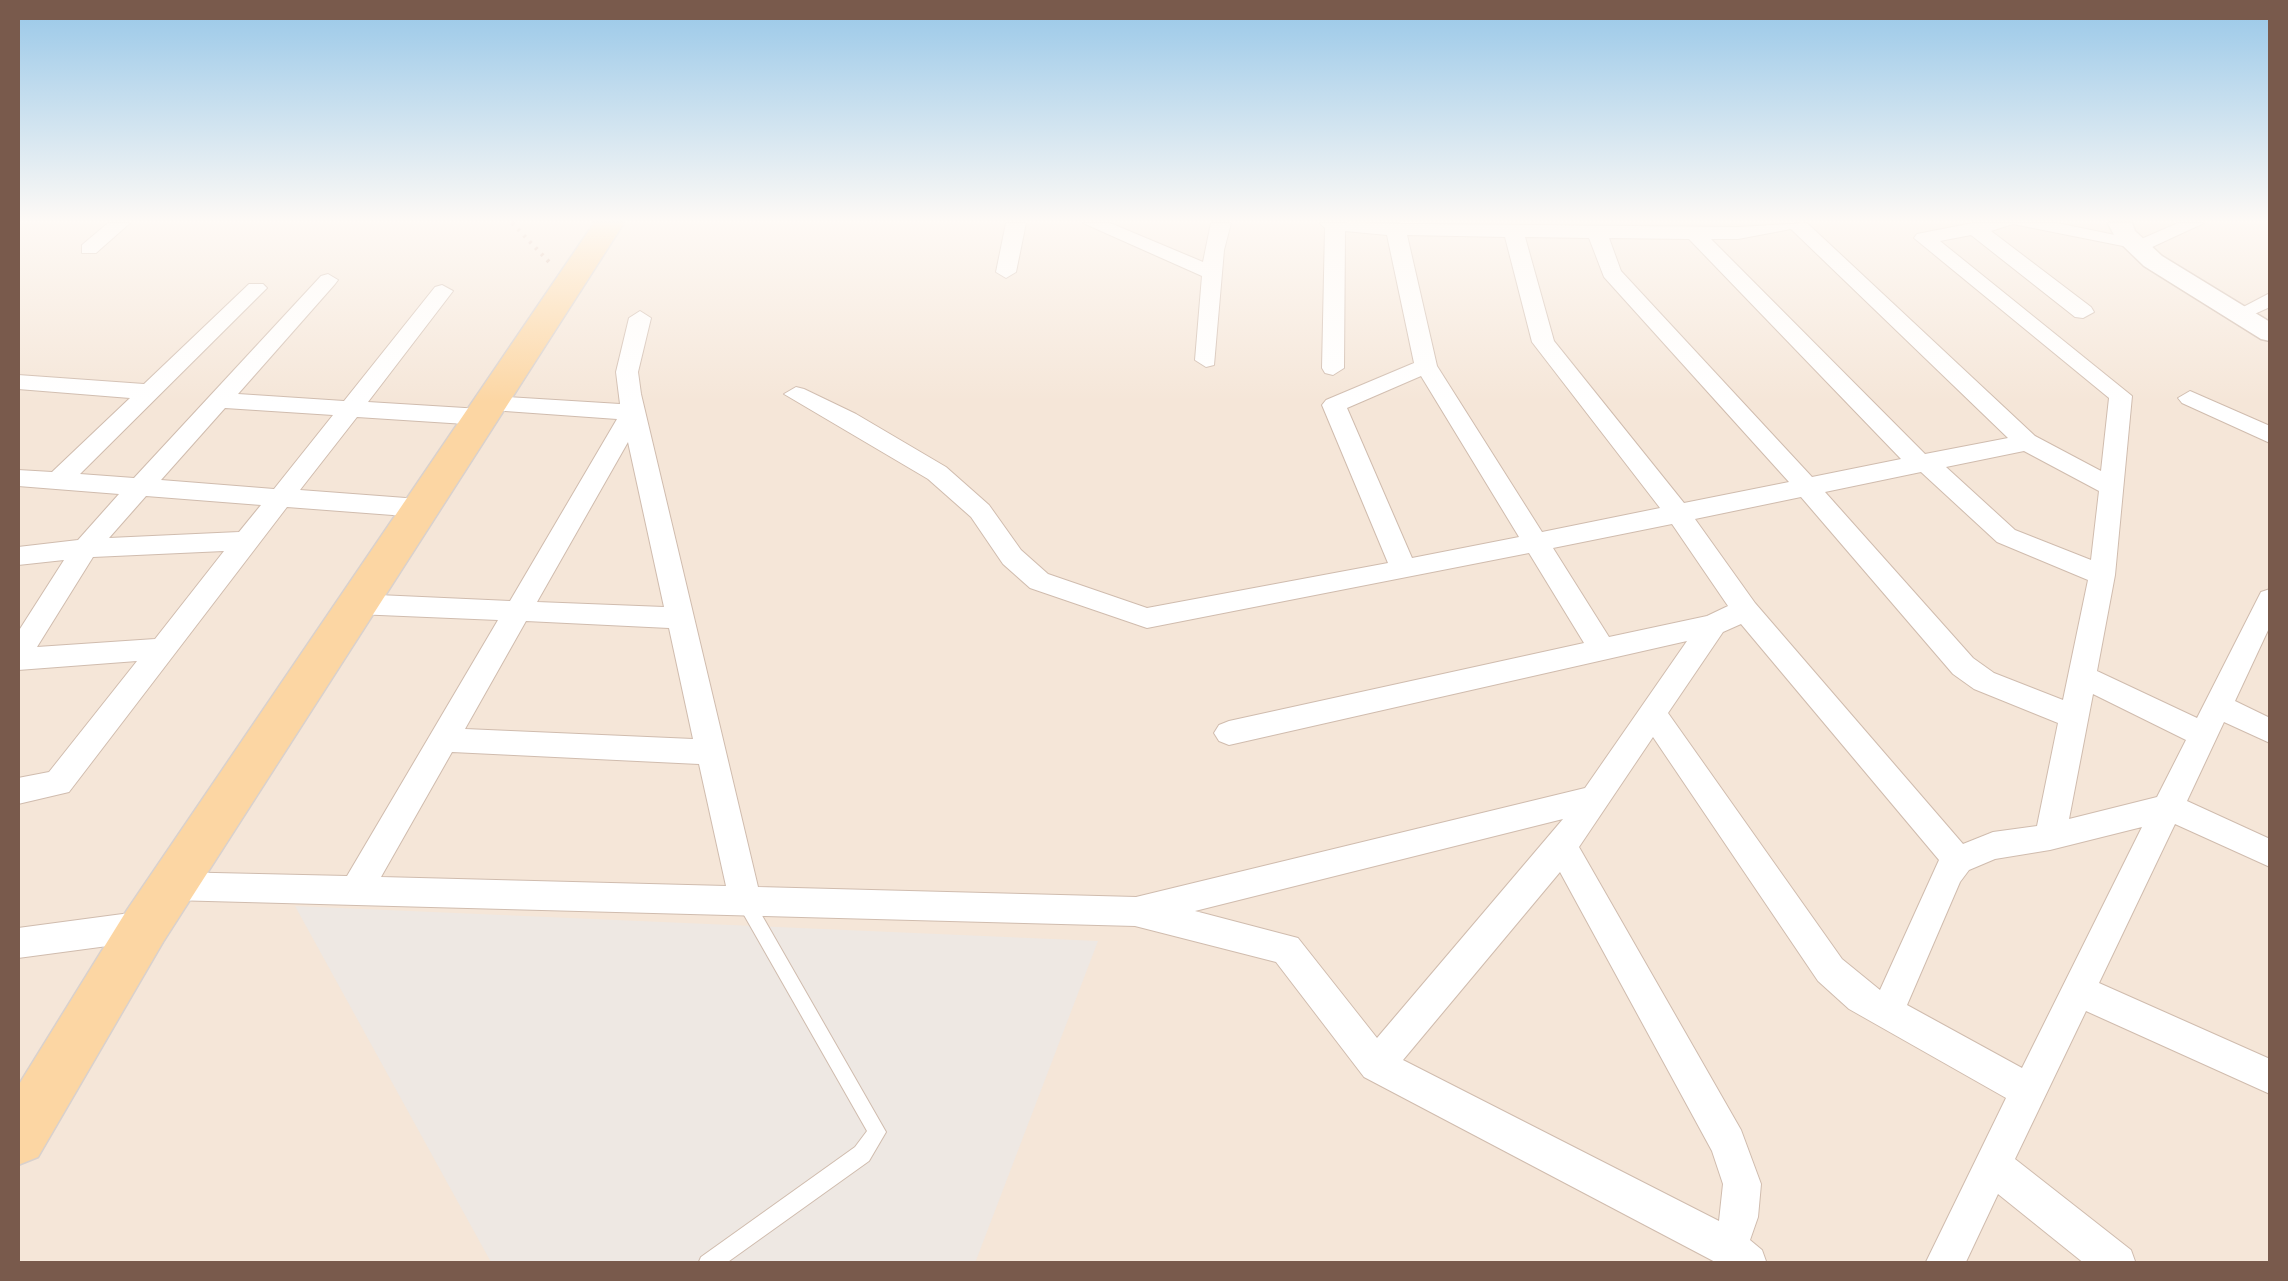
<!DOCTYPE html>
<html>
<head>
<meta charset="utf-8">
<style>
  body { margin:0 }
  #map { position:relative; width:2288px; height:1281px; overflow:hidden; background:#fdf5ea; font-family:"Sofia Sans Condensed",sans-serif }
  canvas { display:block }
  .frame { position:absolute; inset:0; border:20px solid #795a4c; pointer-events:none }
</style>
</head>
<body>
<div id="map">
<canvas width="2288" height="1281"></canvas>
<div class="frame"></div>
</div>
<script>
const g = document.querySelector('canvas').getContext('2d');
g.lineJoin = 'round';
function fill(path, color) { g.fillStyle = color; g.fill(path, 'evenodd'); }
const shape = rows => new Path2D(rows.map(r => 'M' + r).join(''));
function stroke(path, color, width, dash) { g.strokeStyle = color; g.lineWidth = width; g.lineCap = dash ? 'butt' : 'round'; g.setLineDash(dash || []); g.stroke(path); }
const residential = shape([
  [18,223,2270,223,2270,1263,18,1263]
]);
const industrial = shape([
  [295,906,1098,941,975,1263,492,1264]
]);
const path = shape([
  [512,223,551,264]
]);
const service = shape([
  [746,896,752,898,886,1132,869,1161,725,1264,698,1264,701,1257,855,1147,867,1131,740,908,738,903,740,898,746,896]
]);
const minor = shape([
  [108,223,130,223,96,253,82,253,82,245,108,223],
  [1006,223,1026,223,1016,272,1006,278,996,272,1006,223],
  [1083,223,1110,223,1203,262,1211,223,1231,223,1224,250,1214,365,1206,367,1195,360,1202,276,1083,223],
  [1320,223,1738,227,1807,223,2035,436,2101,471,2109,398,1914,238,1917,234,1973,223,2057,223,2139,240,2178,223,2204,223,2137,254,2130,252,2128,247,2013,224,1991,231,2091,307,2094,312,2083,318,2075,317,1971,235,1940,241,2132,396,2115,575,2097,671,2197,718,2261,592,2270,589,2270,626,2235,701,2270,718,2270,743,2224,722,2187,801,2270,839,2270,867,2175,824,2099,983,2270,1059,2270,1094,2086,1011,2015,1159,2131,1250,2136,1264,2085,1264,1998,1194,1965,1264,1925,1264,2006,1098,1849,1009,1818,981,1653,737,1579,847,1741,1130,1761,1184,1758,1217,1750,1240,1762,1250,1767,1264,1719,1264,1364,1077,1276,962,1135,926,171,900,160,896,155,886,160,876,171,872,347,876,498,620,356,614,347,611,343,604,347,597,356,594,510,601,617,419,491,410,479,403,491,396,620,404,616,372,629,318,640,311,651,318,638,372,641,394,758,887,1136,897,1585,788,1687,641,1229,745,1219,741,1214,733,1219,725,1229,721,1584,643,1529,553,1147,628,1030,588,1003,564,971,517,928,479,784,394,796,387,804,389,856,414,946,467,989,505,1021,550,1048,574,1147,608,1388,563,1322,405,1326,400,1414,363,1387,235,1345,231,1344,368,1333,375,1325,373,1322,368,1325,228,1320,223],
  [1791,229,2008,438,1925,454,1711,239,1738,239,1791,229],
  [1407,235,1505,237,1532,342,1660,508,1542,532,1437,366,1407,235],
  [1525,237,1589,238,1604,277,1789,482,1684,503,1554,341,1525,237],
  [1609,238,1689,239,1901,459,1812,477,1621,271,1609,238],
  [1421,376,1519,537,1412,558,1347,408,1421,376],
  [628,442,664,607,537,602,628,442],
  [2024,451,2099,491,2091,560,2015,530,1946,467,2024,451],
  [1921,472,1997,542,2088,580,2063,700,1994,673,1973,658,1825,492,1921,472],
  [1801,497,1953,674,1974,689,2058,723,2037,826,1993,832,1963,844,1755,603,1695,519,1801,497],
  [1672,524,1728,606,1707,616,1609,637,1553,548,1672,524],
  [526,621,669,628,693,739,465,729,526,621],
  [1741,624,1939,860,1880,990,1842,959,1668,713,1723,632,1741,624],
  [2093,694,2186,740,2157,797,2069,819,2093,694],
  [452,752,699,764,726,886,381,877,452,752],
  [1563,819,1377,1038,1298,938,1195,911,1563,819],
  [2142,827,2022,1068,1907,1005,1960,882,1969,870,1995,859,2050,850,2142,827],
  [1560,872,1712,1151,1723,1184,1719,1221,1403,1060,1560,872],
  [328,274,338,280,335,284,238,394,344,401,435,287,442,285,453,291,368,402,481,409,493,417,481,425,357,417,300,490,419,499,432,508,428,514,419,517,287,507,69,792,18,804,18,778,49,772,137,661,18,670,18,632,64,560,18,565,18,547,78,540,119,494,18,486,18,470,52,472,130,398,18,389,18,375,144,384,249,284,263,284,267,288,263,292,80,474,134,478,321,276,328,274],
  [225,408,333,415,274,489,161,480,225,408],
  [146,496,261,505,239,532,109,538,146,496],
  [224,551,155,639,37,647,93,557,224,551],
  [2270,293,2270,307,2239,321,2228,315,2270,293],
  [2190,391,2270,426,2270,443,2182,403,2178,398,2190,391],
  [145,911,157,915,161,926,157,937,145,941,18,958,18,928,145,911]
]);
const tertiary = shape([
  [2108,223,2132,223,2135,231,2162,256,2270,322,2270,341,2261,339,2144,266,2116,239,2108,223]
]);
const primary = shape([
  [594,223,624,223,163,942,38,1157,18,1165,18,1086,127,910,594,223]
]);
fill(residential, '#f5e6d8');
fill(industrial, '#eee8e3');
stroke(service, '#d0bcae', 2);
stroke(minor, '#d0bcae', 2);
stroke(tertiary, '#d0bcae', 3);
stroke(primary, '#d9d1cd', 3);
stroke(path, '#d9b5a3', 4, [2.5, 6]);
fill(service, '#fff');
fill(minor, '#fff');
fill(tertiary, '#fff');
fill(primary, '#fcd6a3');
const sky = g.createLinearGradient(0, 0, 0, 402);
sky.addColorStop(0, '#97c7e8');
sky.addColorStop(0.55, '#fefaf6');
sky.addColorStop(1, '#fefaf600');
g.fillStyle = sky;
g.fillRect(0, 0, 2288, 402);
</script>
</body>
</html>
